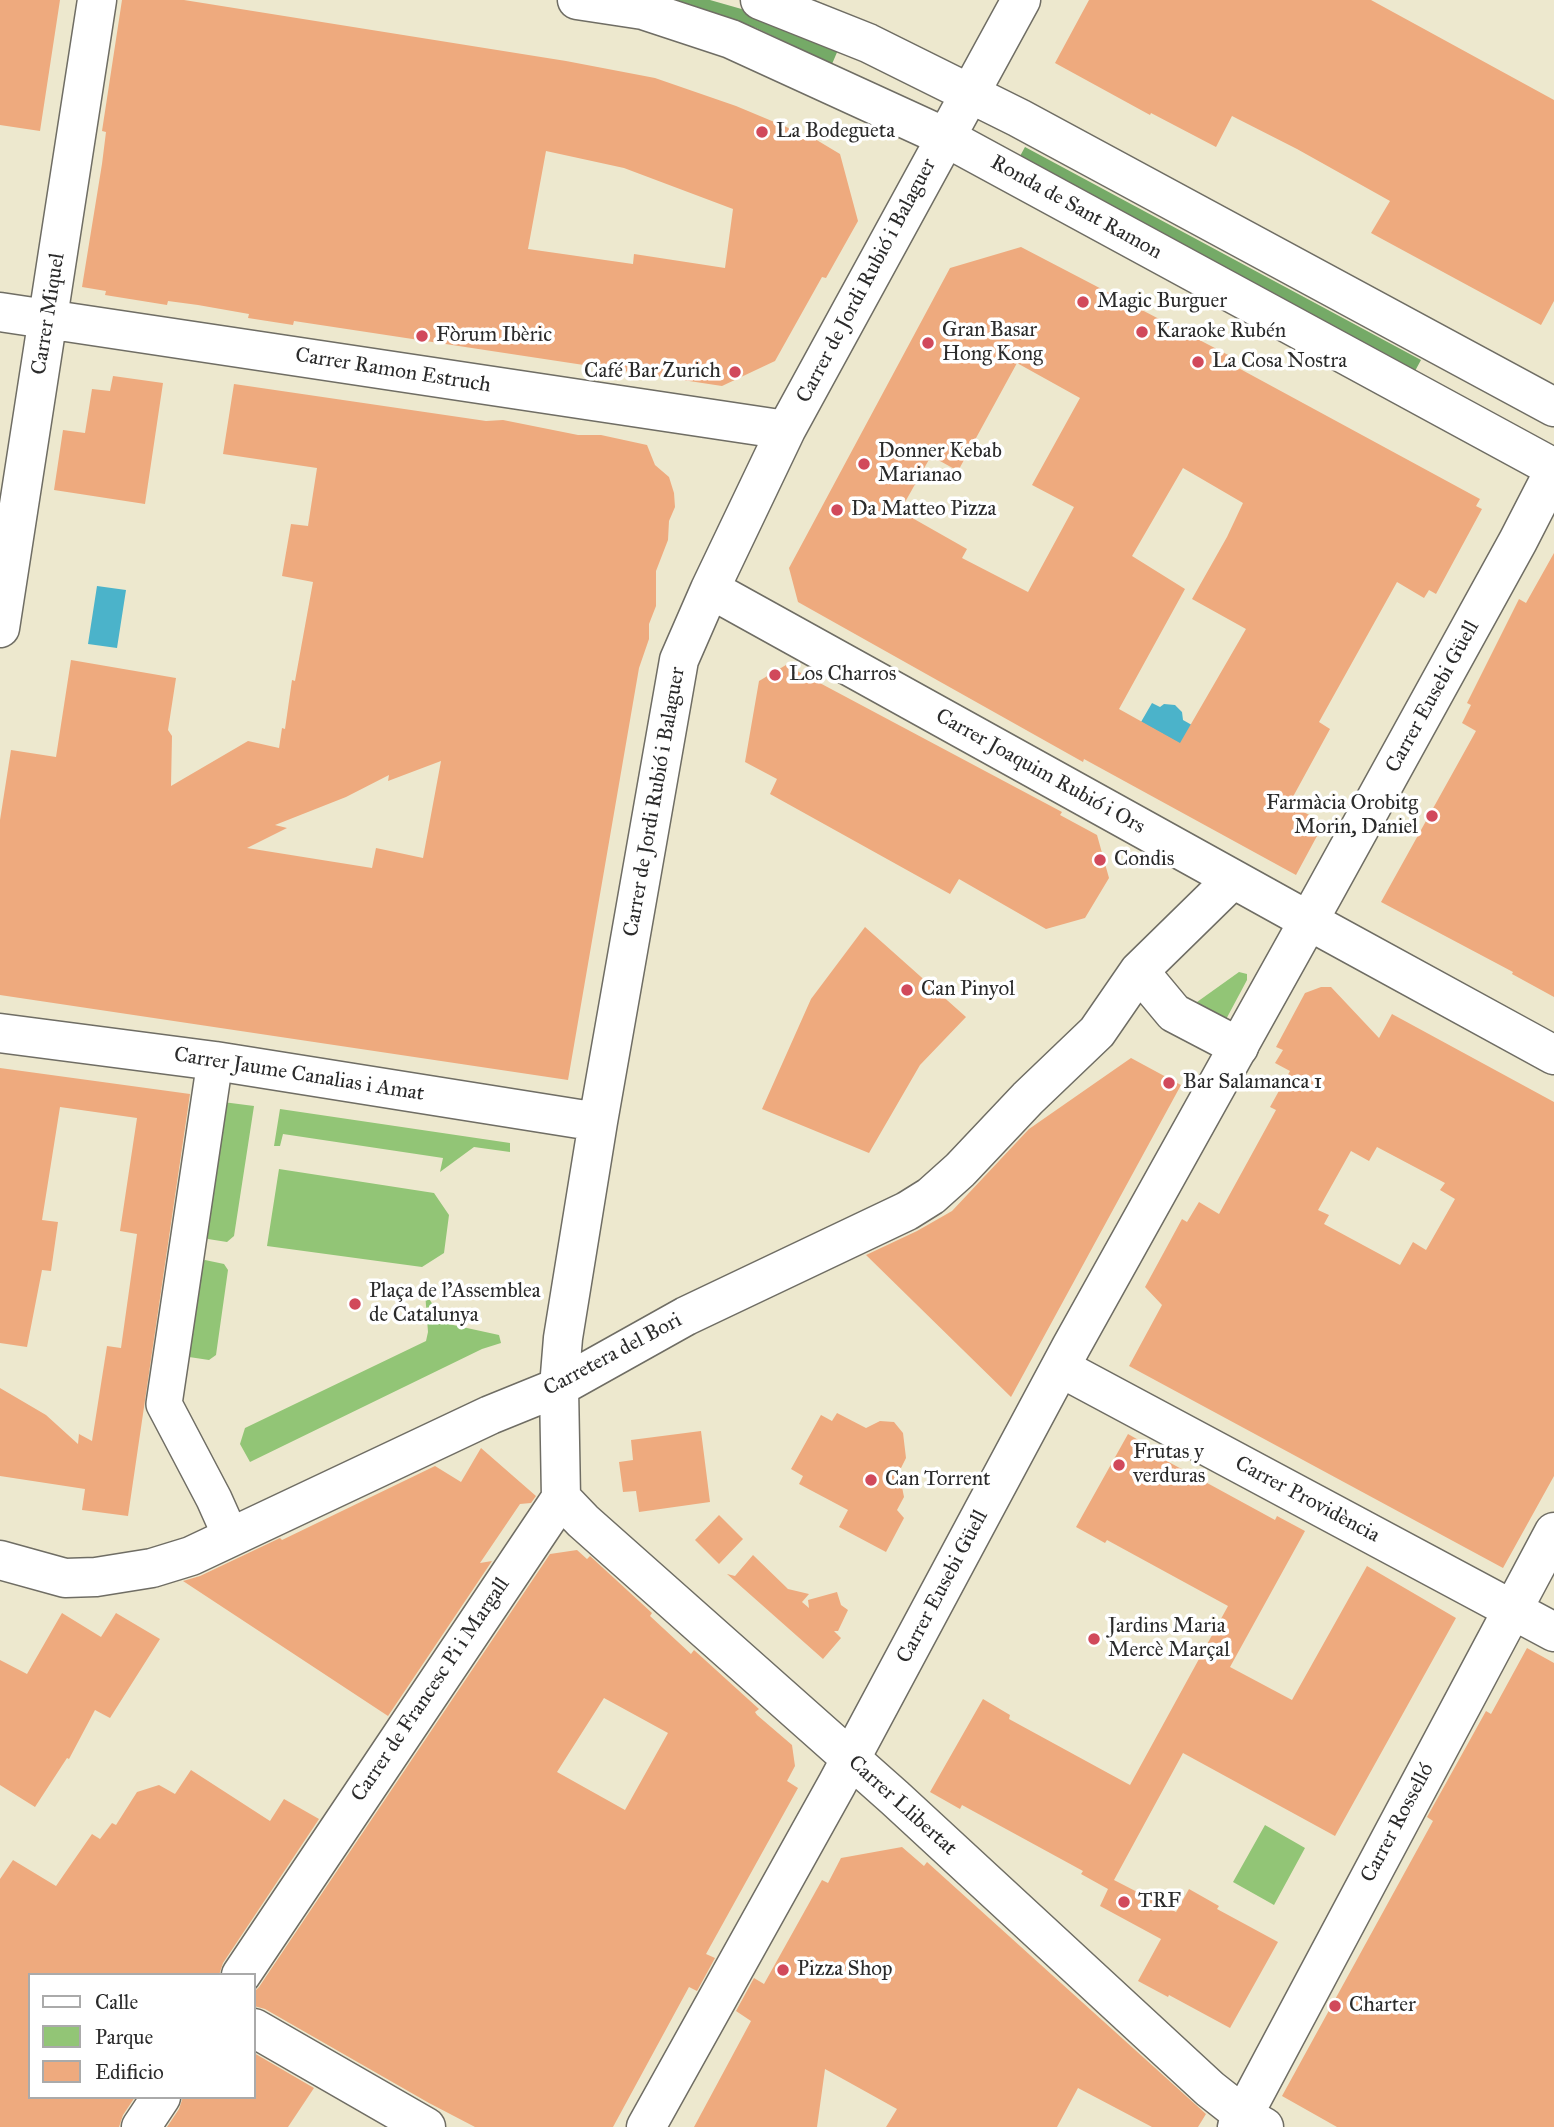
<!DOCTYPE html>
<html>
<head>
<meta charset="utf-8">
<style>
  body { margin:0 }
  #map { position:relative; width:1554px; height:2127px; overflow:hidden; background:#ede8ce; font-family:"IM FELL Great Primer",serif }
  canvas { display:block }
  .legend { position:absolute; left:28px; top:1973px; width:228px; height:126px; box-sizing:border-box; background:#fff; border:2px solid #aaa; margin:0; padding:9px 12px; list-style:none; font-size:21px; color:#2b2b2b }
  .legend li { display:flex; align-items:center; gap:14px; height:35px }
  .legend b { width:35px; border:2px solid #aaa }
</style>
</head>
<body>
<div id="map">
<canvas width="1554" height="2127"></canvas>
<ul class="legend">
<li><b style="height:9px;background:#fff"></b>Calle</li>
<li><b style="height:19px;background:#92c576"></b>Parque</li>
<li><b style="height:19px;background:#eeaa7e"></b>Edificio</li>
</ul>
</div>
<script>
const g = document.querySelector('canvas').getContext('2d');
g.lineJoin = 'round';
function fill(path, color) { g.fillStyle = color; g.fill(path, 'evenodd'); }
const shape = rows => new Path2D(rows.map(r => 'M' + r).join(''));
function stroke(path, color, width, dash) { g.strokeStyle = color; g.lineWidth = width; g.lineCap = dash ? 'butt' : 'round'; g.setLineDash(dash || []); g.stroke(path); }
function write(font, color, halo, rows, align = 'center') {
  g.font = font + ' "IM FELL Great Primer",serif'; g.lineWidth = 7; g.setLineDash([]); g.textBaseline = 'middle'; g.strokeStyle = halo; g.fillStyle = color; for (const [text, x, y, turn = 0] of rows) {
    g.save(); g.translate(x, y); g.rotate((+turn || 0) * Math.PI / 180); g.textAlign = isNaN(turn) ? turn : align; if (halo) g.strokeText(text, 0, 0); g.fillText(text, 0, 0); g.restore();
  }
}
const green = shape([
  [1239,972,1247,974,1247,980,1223,1025,1190,1007],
  [223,1102,254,1106,234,1236,227,1242,208,1239,203,1233],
  [280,1109,510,1143,510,1152,474,1147,440,1172,443,1158,283,1134,280,1146,274,1146],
  [279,1169,434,1193,449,1215,444,1253,422,1267,267,1246],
  [205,1260,224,1264,228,1270,216,1355,209,1360,189,1357,185,1351,197,1265],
  [425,1292,444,1323,499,1335,501,1343,482,1349,250,1462,240,1444,245,1428,426,1341,428,1332],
  [1265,1825,1305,1848,1274,1905,1233,1882]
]);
const forest = shape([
  [669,0,710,0,759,14,838,50,832,64,756,28],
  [1025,147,1421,360,1415,371,1019,158]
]);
const water = shape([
  [97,586,126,590,117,648,88,644],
  [1152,703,1160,707,1164,704,1175,705,1182,712,1183,720,1220,741,1209,760,1141,722]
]);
const building = shape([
  [0,0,60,0,40,131,0,125],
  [122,0,184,0,566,61,655,78,736,106,815,139,840,154,858,221,826,278,822,277,775,361,722,386,294,321,293,325,248,318,249,314,198,305,168,301,167,305,105,295,106,291,82,287,102,164,106,132,102,131],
  [546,151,624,168,733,209,725,268,634,254,633,264,528,249],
  [1089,0,1371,0,1554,100,1554,301,1541,325,1371,233,1390,201,1297,149,1232,116,1216,147,1151,113,1150,115,1055,63],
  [1021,247,1234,358,1231,364,1480,499,1476,506,1482,509,1436,594,1429,590,1424,598,1397,582,1319,722,1330,729,1289,804,1324,823,1296,875,1084,759,1083,762,798,602,789,568,950,268],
  [1017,363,1080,398,1032,485,1074,507,1028,592,962,558,967,549,900,511,931,456,958,471],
  [1183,468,1243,503,1227,537,1192,599,1246,629,1180,743,1119,709,1185,589,1132,556],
  [113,376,163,383,145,504,54,490,63,430,85,433,92,389,110,391],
  [234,384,486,421,503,420,578,435,601,435,647,445,655,465,669,477,674,493,675,507,669,521,668,540,656,571,656,606,649,624,649,639,639,668,568,1080,0,995,0,820,11,750,56,757,71,660,176,678,168,730,172,736,171,786,248,741,279,748,282,728,285,729,292,680,295,681,313,582,282,576,291,524,308,526,317,468,223,454],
  [441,761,423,858,376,848,372,868,247,848,287,828,275,825,346,797,389,775,388,781],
  [1554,553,1554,997,1512,974,1513,972,1381,902,1476,731,1462,723,1471,705,1467,703,1519,599,1526,603],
  [786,665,1062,812,1060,815,1097,835,1109,878,1085,918,1046,929,959,879,950,894,770,794,777,779,745,762,759,681],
  [865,927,966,1017,920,1065,869,1153,762,1109,811,999],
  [1321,987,1331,987,1379,1038,1392,1014,1554,1102,1554,1476,1503,1568,1129,1366,1162,1305,1145,1287,1182,1219,1187,1222,1199,1202,1219,1214,1276,1110,1270,1107,1290,1071,1275,1063,1283,1050,1276,1047,1305,993],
  [1377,1147,1445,1183,1440,1190,1455,1199,1426,1250,1413,1242,1400,1265,1324,1224,1329,1215,1318,1210,1351,1151,1369,1161],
  [1131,1058,1181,1085,1011,1397,866,1255,917,1231,952,1211,1029,1129],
  [0,1068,190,1094,128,1516,82,1510,85,1489,0,1476,0,1388,46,1415,78,1444,79,1434,92,1441,107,1346,121,1348,137,1234,120,1231,137,1118,60,1107,42,1220,58,1222,51,1271,42,1270,27,1347,0,1343],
  [837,1413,866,1428,880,1421,894,1422,903,1433,906,1458,899,1472,904,1497,897,1510,904,1518,886,1552,839,1527,848,1510,799,1484,803,1476,791,1469,821,1415,832,1421],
  [701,1431,710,1502,639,1512,636,1491,623,1492,619,1462,633,1460,631,1440],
  [1128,1434,1156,1450,1154,1454,1275,1520,1277,1516,1305,1531,1230,1667,1292,1700,1367,1566,1456,1618,1335,1836,1183,1753,1114,1880,1176,1912,1189,1889,1219,1906,1217,1909,1278,1942,1230,2028,1169,1995,1168,1997,1138,1981,1161,1939,1100,1906,1108,1889,1081,1874,1083,1871,962,1805,960,1809,930,1792,983,1699,1010,1715,1009,1719,1130,1785,1228,1606,1107,1540,1105,1543,1076,1527],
  [481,1448,536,1496,531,1503,520,1504,480,1563,492,1561,388,1716,183,1581,200,1576,280,1538,282,1540,435,1466,461,1482],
  [719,1515,743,1539,719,1564,695,1540],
  [577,1550,587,1559,590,1556,652,1613,650,1616,691,1654,694,1650,759,1709,755,1712,757,1715,792,1745,795,1766,787,1781,798,1788,706,1954,715,1958,697,1991,689,1987,613,2127,475,2127,429,2103,265,2009,254,2006,254,1992,259,1987,550,1554],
  [604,1698,668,1733,625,1810,557,1772],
  [753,1555,788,1589,809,1594,802,1602,809,1608,808,1600,837,1592,841,1605,848,1610,838,1631,834,1631,841,1638,823,1659,727,1574,735,1576],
  [62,1613,101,1637,116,1613,160,1639,110,1718,95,1710,69,1759,67,1758,35,1807,0,1785,0,1660,27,1674],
  [1527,1648,1554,1663,1554,2127,1337,2127,1282,2096,1433,1821,1427,1817,1441,1792,1486,1711,1491,1714],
  [191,1770,270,1821,284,1799,319,1819,223,1963,219,1975,30,1975,30,2097,135,2097,123,2115,119,2127,0,2127,0,1879,13,1860,56,1886,92,1834,100,1839,112,1823,116,1825,137,1792,159,1785,175,1794],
  [902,1847,924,1866,927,1862,1206,2114,1198,2127,1152,2127,1078,2088,1057,2127,886,2127,897,2109,825,2069,817,2127,694,2127,751,2021,736,2011,754,1978,764,1984,822,1880,828,1883,841,1858],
  [254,2053,314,2088,288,2127,167,2127,179,2109,183,2097,254,2097]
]);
const pedestrian = shape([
  [215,1061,164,1404,214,1499,231,1537]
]);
const minor = shape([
  [577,0,643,10,731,39,945,137,1554,468],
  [760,0,868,43,1019,118,1554,407],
  [0,312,786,430],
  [710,589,1309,921,1554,1055],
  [0,628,97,0],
  [1139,971,1174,1013,1239,1047],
  [0,1033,215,1061,598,1122],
  [1061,1368,1554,1632],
  [561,1498,583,1521,895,1798,1210,2089,1243,2115,1264,2127],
  [0,1560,65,1578,96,1577,152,1568,191,1556,490,1415,559,1387,686,1316,907,1211,931,1196,960,1170,1028,1098,1097,1032,1139,971,1233,879],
  [241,1975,561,1498,559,1387,563,1338,598,1122,679,660,710,589,786,430,1021,0],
  [254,2028,426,2127],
  [141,2127,161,2097],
  [1237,2127,1554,1532]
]);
const tertiary = shape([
  [646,2127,837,1784,1071,1347,1324,893,1518,541,1554,471]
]);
const markers = [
  [762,132,7,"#d1495b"],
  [1083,302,7,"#d1495b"],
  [1142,332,7,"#d1495b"],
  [422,336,7,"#d1495b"],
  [928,343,7,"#d1495b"],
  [1198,362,7,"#d1495b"],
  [735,372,7,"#d1495b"],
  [864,464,7,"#d1495b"],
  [837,510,7,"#d1495b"],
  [775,675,7,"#d1495b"],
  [1432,816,7,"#d1495b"],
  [1100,860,7,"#d1495b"],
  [907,990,7,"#d1495b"],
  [1169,1083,7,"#d1495b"],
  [355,1304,7,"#d1495b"],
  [1119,1465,7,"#d1495b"],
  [871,1480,7,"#d1495b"],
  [1094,1639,7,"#d1495b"],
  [1124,1902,7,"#d1495b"],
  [783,1970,7,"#d1495b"],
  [1335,2006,7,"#d1495b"]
];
const poiNames = [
  ["La Bodegueta",776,132],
  ["Magic Burguer",1097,302],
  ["Gran Basar",942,331],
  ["Hong Kong",942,355],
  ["Karaoke Rubén",1156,332],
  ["Fòrum Ibèric",436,336],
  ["La Cosa Nostra",1212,362],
  ["Café Bar Zurich",721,372,"right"],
  ["Donner Kebab",878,452],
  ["Marianao",878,476],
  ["Da Matteo Pizza",851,510],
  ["Los Charros",789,675],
  ["Farmàcia Orobitg",1418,804,"right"],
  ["Morin, Daniel",1418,828,"right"],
  ["Condis",1114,860],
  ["Can Pinyol",921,990],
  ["Bar Salamanca 1",1183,1083],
  ["Plaça de l'Assemblea",369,1292],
  ["de Catalunya",369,1316],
  ["Frutas y",1133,1453],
  ["verduras",1133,1477],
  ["Can Torrent",885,1480],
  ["Jardins Maria",1108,1627],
  ["Mercè Marçal",1108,1651],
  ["TRF",1138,1902],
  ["Pizza Shop",797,1970],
  ["Charter",1349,2006]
];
const streetNames = [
  ["Ronda de Sant Ramon",1076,208,29],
  ["Carrer de Jordi Rubió i Balaguer",867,281,-62],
  ["Carrer Miquel",49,314,-81],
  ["Carrer Ramon Estruch",393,371,9],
  ["Carrer Eusebi Güell",1433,697,-61],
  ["Carrer Joaquim Rubió i Ors",1040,772,29],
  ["Carrer de Jordi Rubió i Balaguer",655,802,-80],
  ["Carrer Jaume Canalias i Amat",299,1075,9],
  ["Carretera del Bori",613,1355,-28],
  ["Carrer Providència",1307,1500,28],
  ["Carrer Eusebi Güell",943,1587,-62],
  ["Carrer de Francesc Pi i Margall",431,1690,-56],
  ["Carrer Llibertat",902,1806,42],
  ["Carrer Rosselló",1398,1823,-62]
];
fill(green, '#92c576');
fill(forest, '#75aa67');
fill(water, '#4bb3ca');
fill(building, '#eeaa7e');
stroke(pedestrian, '#6f6d64', 38);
stroke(minor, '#6f6d64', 41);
stroke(tertiary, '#6f6d64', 41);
stroke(pedestrian, '#fff', 35);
stroke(minor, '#fff', 38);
stroke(tertiary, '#fff', 38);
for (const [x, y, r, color] of markers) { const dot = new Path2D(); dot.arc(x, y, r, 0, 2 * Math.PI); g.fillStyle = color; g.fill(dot); stroke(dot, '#fff', 2.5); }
write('21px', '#2b2b2b', '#fff', poiNames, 'left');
write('21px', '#2b2b2b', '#fff', streetNames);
</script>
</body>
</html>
